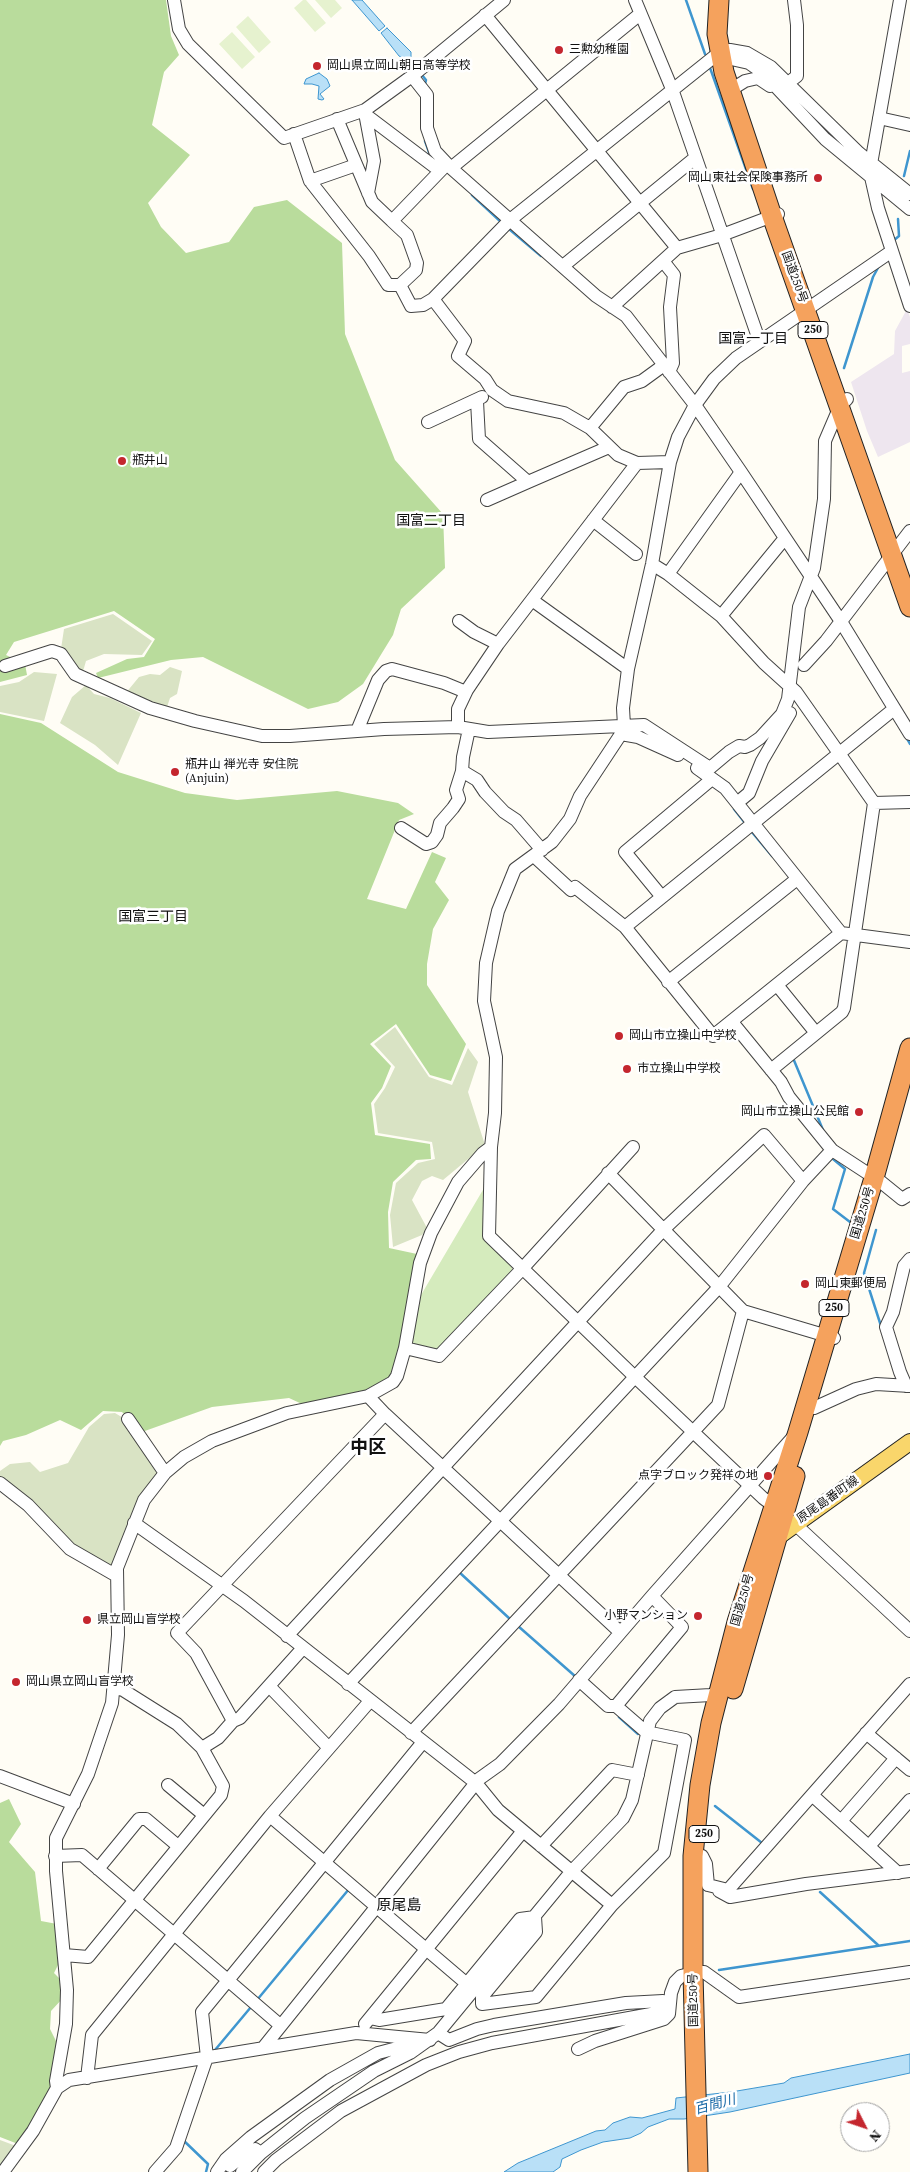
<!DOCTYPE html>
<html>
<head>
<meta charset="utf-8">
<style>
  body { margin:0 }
  #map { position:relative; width:910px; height:2172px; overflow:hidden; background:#fffdf5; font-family:"Source Serif 4",serif }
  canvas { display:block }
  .north { position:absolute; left:840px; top:2102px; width:50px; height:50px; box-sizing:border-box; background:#fff; border:1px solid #a0a0a0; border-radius:50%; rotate:131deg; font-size:14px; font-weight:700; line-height:20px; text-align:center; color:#111 }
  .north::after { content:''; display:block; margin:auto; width:18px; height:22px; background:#c4262e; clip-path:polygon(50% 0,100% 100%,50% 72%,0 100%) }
</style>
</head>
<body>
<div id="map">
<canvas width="910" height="2172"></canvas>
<div class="north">N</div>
</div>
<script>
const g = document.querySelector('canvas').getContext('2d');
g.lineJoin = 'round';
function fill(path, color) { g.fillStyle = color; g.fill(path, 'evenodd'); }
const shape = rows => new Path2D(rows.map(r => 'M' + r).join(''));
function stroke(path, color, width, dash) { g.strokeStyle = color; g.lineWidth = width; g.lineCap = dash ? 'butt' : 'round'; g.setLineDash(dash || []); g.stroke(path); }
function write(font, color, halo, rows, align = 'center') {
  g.font = font + ' "Source Serif 4","Noto Sans JP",serif'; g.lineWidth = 5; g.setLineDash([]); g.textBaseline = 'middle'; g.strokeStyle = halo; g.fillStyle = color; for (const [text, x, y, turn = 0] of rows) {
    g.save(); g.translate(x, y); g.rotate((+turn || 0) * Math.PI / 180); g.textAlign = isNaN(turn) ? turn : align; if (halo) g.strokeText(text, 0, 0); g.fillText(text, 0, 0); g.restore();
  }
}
const industrial = shape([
  [907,309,910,317,910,344,902,346,902,373,910,371,910,442,878,457,867,431,851,382,894,354,895,331]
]);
const green = shape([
  [487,1183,486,1234,512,1264,512,1270,439,1348,433,1350,412,1343,421,1295]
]);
const forest = shape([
  [0,0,166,0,171,36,179,55,164,72,152,125,190,155,148,203,161,227,186,253,229,242,254,207,287,200,342,243,345,334,395,460,443,514,445,568,401,609,393,635,363,684,338,702,308,709,203,657,171,660,98,678,96,673,127,659,144,657,155,639,114,611,14,642,6,655,25,664,27,675,0,682],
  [0,714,41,723,118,772,185,793,237,800,337,791,398,803,414,814,399,820,367,899,406,909,432,852,446,858,435,882,449,900,433,929,427,964,427,985,466,1044,451,1081,430,1075,396,1024,370,1044,391,1066,382,1088,371,1103,375,1135,430,1144,431,1159,416,1160,393,1182,388,1212,389,1248,417,1254,402,1339,393,1372,390,1378,368,1390,302,1404,289,1398,212,1407,142,1432,122,1412,103,1411,81,1430,60,1420,26,1435,3,1441,0,1446],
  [9,1799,21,1824,9,1842,35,1872,41,1921,57,1924,58,1965,54,1973,62,1981,63,1998,51,2011,50,2029,58,2045,50,2090,18,2144,0,2137,0,1803]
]);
const cemetery = shape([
  [113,614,152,641,142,655,104,654,86,661,82,675,61,649,64,629],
  [170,667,182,671,177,694,170,698,166,710,125,694,139,677,150,674,160,675],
  [34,672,57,674,44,721,0,712,0,686,19,682],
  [86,685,94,694,110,698,141,713,118,765,95,745,60,723,72,697],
  [395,1027,429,1077,452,1085,468,1048,478,1062,468,1092,485,1145,443,1180,432,1176,422,1181,412,1200,427,1228,422,1235,393,1247,390,1215,396,1183,418,1163,435,1159,432,1142,378,1133,374,1104,385,1088,395,1067,374,1044],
  [115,1413,125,1419,162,1471,116,1566,108,1568,74,1549,0,1478,0,1471,10,1464,30,1462,40,1472,68,1463,89,1427,104,1414],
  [0,2140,16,2146,0,2168]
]);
const pitch = shape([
  [303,0,306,0,326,23,315,32,294,8],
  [315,0,335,0,342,8,331,18],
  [248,16,271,42,259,53,236,27],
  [232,32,255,57,242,69,219,44]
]);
const water = shape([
  [352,0,362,0,385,26,379,31,352,0],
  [387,28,411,52,411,57,406,60,399,56,381,33,387,28],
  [319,73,327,79,330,86,320,94,324,99,322,100,318,99,319,86,312,84,304,84,306,79,319,73],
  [910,2054,910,2073,730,2112,684,2119,669,2119,648,2127,641,2133,630,2138,603,2142,581,2150,562,2159,560,2167,553,2172,504,2172,518,2163,596,2131,605,2130,613,2123,630,2117,642,2118,675,2109,676,2098,731,2092,784,2083,791,2078,910,2054]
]);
const stream = shape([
  [686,0,705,54],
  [709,65,753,189],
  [422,75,426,80,425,84],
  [425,141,430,155],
  [904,176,910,151],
  [472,195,501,222],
  [509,229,541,256],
  [893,241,899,236,898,219],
  [844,368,873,277,879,266],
  [906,737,910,744],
  [734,809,745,823],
  [751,831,772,856],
  [793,1058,823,1130],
  [833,1159,845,1169,833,1209,850,1222],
  [876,1230,864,1273,881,1326],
  [459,1572,510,1619],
  [518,1626,576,1677],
  [619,1717,638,1734],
  [715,1806,762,1843],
  [820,1892,878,1945],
  [719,1970,910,1941],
  [257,2000,349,1889],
  [215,2050,251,2007],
  [182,2139,208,2164,206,2172]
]);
const minor = shape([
  [174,0,179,29,188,44,284,138,365,110,412,76,504,0],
  [635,0,672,89,759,340],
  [900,0,871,164,871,177,878,208,910,306],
  [485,15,677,248],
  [726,56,731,59,749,63,762,72,825,139,910,209],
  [412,76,427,95,427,128,435,151,451,168,596,296,626,316,695,405,741,472,840,620,910,734],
  [788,83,797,76,797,25,794,0],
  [737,86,745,81,758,78,770,86],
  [365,113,374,161,368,193],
  [366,115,440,171],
  [879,118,910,125],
  [337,119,372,202,392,221,447,164],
  [294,134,310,181,369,256,388,285,400,285,411,306,423,305,433,299],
  [451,168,640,14],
  [310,181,356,165],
  [392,221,407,235,417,263,416,270,400,285],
  [663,261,674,275,670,307,673,363,669,372],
  [563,266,695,158],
  [612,307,677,248,722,235,778,214],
  [477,401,479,439,528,482,609,447],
  [428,422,482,397],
  [590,428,624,387,642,381,664,365],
  [670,462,637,463,618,455,590,428,564,413,508,401,492,390,485,379,458,356,465,341,433,299,510,220,720,52,730,50,747,53,771,67,859,153,910,194],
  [487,500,528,482],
  [593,520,636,554],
  [652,564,668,574,721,616,764,663,796,692,874,803,844,1008,842,1012,771,1070],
  [668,574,741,472],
  [532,600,628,669],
  [721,616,785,538],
  [459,621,474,632,498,644],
  [804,665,826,641,910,531],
  [5,666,52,651,61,654,75,674,150,708,195,721,262,736,290,736,384,729,458,727,488,732,644,725,710,768,729,752,739,746,745,747,750,745,760,738,782,714,788,699,799,607,814,568,824,499,825,441,840,406,847,399],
  [458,727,458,709,467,690,498,644,637,463],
  [469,729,463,757,462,771,477,780,485,792,504,812,516,820,542,850],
  [357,731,378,680,386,671,392,669,444,683,466,692],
  [621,734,638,737,678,755],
  [697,768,725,788,841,933,910,942],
  [737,803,749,793,762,761,790,713],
  [874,803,910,802],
  [401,828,426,844,432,842,437,835,440,823,453,808,459,799,456,790,462,771],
  [534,856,571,890,575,887,625,927,713,1036,841,933],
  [662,897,625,852,712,779],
  [625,927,894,709],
  [668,982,797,879],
  [777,985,816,1033],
  [732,1022,781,1082,789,1097,832,1150,881,1182,902,1199,910,1194],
  [608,1173,743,1311,834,1338],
  [405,1348,439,1356,522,1269,633,1147],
  [906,1386,900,1372,886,1327,893,1312,904,1266,910,1259],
  [368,1396,385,1414,620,1632],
  [814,1408,856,1389,876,1384,910,1386],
  [128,1419,165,1473],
  [0,1483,28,1505,70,1549,117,1576],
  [778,1509,763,1498,634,1376,489,1236,491,1147,495,1113,496,1057,484,1001,486,963,498,911,515,869,552,842,570,819,580,796,621,734,624,726,623,708,628,669,652,564,670,462,678,437,695,405,714,379,736,358,892,251],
  [134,1523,244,1601,476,1783,498,1810,612,1905],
  [795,1524,910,1631],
  [287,1636,663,1230,764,1135,803,1181],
  [579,1680,608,1706,616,1706],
  [348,1684,719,1287,803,1181,832,1150],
  [269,1686,329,1748],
  [233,1721,196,1653,177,1633,385,1414],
  [411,1733,718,1405,743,1311],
  [866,1733,910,1770],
  [202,1748,218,1738,233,1721,240,1718,303,1648],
  [0,1776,74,1804],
  [168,1785,204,1815],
  [812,1795,898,1873],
  [270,1816,467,1984],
  [841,1821,896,1758],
  [541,1846,612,1770,638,1775],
  [869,1846,910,1800],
  [55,1856,82,1855,280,2025],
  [702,1856,706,1864,708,1885],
  [98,1869,139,1819,146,1819,178,1846],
  [708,1885,728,1890,910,1684],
  [719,1891,730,1897,806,1884,910,1871],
  [64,1955,88,1957,221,1795,223,1786,202,1748,177,1724,123,1690,114,1688],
  [699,1972,704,1972,739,1997,910,1972],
  [370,2018,379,2020,446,2009,520,1919,535,1917,536,1932,482,1997,482,2004,536,1997,612,1905,664,1853,685,1740,646,1732,616,1706,682,1627,652,1596],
  [365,2024,523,1831],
  [438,2033,449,2040,477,2029,494,2025,626,2003,663,2001,668,2007],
  [263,2048,479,1779,500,1764,559,1704,652,1596,795,1435],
  [578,2049,595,2041,664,2019,669,2014,671,1993,675,1982,681,1976,693,1973],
  [87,2078,92,2035,270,1816,370,1701],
  [57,2088,56,2081,66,2024,67,1990,56,1871,56,1838,88,1774,112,1703,118,1635,117,1568,144,1500,165,1473,184,1457,212,1441,287,1413,368,1396,393,1382,397,1376,405,1348,420,1263,431,1233,458,1182,483,1153,491,1147],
  [230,2166,246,2153,255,2149,261,2153],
  [3,2172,33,2131,57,2088,69,2080,356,2033,430,2040],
  [155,2172,176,2148,207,2057,202,2012,423,1742],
  [217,2172,226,2159,251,2137,330,2080,378,2053,420,2042],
  [242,2172,261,2153,305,2118,374,2071,410,2053,438,2033,571,1872,623,1818,632,1800,650,1721,660,1708,675,1697,711,1695,720,1691],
  [264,2172,276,2160,341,2111,426,2065,459,2052,492,2043,662,2012,668,2007]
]);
const major = shape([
  [772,1541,910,1442]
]);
const highway = shape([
  [719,0,717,34,724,72,772,216,910,607],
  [733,1689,795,1476],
  [698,2172,693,1973,693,1856,700,1785,711,1723,737,1622,798,1432,874,1178,910,1048]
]);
const markers = [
  [559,50,5,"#c4262e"],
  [317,66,5,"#c4262e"],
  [818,178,5,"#c4262e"],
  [122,461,5,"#c4262e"],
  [175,772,5,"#c4262e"],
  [619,1036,5,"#c4262e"],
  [627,1069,5,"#c4262e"],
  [859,1112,5,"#c4262e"],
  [805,1284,5,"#c4262e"],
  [768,1476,5,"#c4262e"],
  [698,1616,5,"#c4262e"],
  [87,1620,5,"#c4262e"],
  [16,1682,5,"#c4262e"]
];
const shields = [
  [813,330,30],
  [834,1308,30],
  [704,1834,30]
];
const shieldNames = [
  ["250",813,330],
  ["250",834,1308],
  ["250",704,1834]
];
const poiNames = [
  ["三勲幼稚園",569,50],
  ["岡山県立岡山朝日高等学校",327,66],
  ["岡山東社会保険事務所",808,178,"right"],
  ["瓶井山",132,461],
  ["瓶井山 禅光寺 安住院",185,765],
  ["(Anjuin)",185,779],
  ["岡山市立操山中学校",629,1036],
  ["市立操山中学校",637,1069],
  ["岡山市立操山公民館",849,1112,"right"],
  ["岡山東郵便局",815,1284],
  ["点字ブロック発祥の地",758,1476,"right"],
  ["小野マンション",688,1616,"right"],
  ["県立岡山盲学校",97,1620],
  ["岡山県立岡山盲学校",26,1682]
];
const streetNames = [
  ["国道250号",794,277,70],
  ["国道250号",863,1213,-73],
  ["原尾島番町線",828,1500,-35],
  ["国道250号",743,1600,-74],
  ["国道250号",694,2000,-91]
];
const neighbourhoodNames = [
  ["国富一丁目",753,339],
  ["国富二丁目",431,521],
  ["国富三丁目",153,917]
];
const waterNames = [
  ["百間川",715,2105,-15]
];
const quarterNames = [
  ["原尾島",399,1906]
];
const districtNames = [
  ["中区",368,1448]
];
fill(industrial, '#eee6ef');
fill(green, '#d5ebbd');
fill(forest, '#b9dc9c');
fill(cemetery, '#d9e3c4');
fill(pitch, '#e6f2cf');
fill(water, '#b9e0f7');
stroke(water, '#3f96cf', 1);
stroke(stream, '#3f96cf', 2.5);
stroke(minor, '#444', 14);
stroke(major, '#222', 18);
stroke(highway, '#222', 21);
stroke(minor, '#fff', 12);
stroke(major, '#f9d66b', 16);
stroke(highway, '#f5a25d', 19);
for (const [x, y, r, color] of markers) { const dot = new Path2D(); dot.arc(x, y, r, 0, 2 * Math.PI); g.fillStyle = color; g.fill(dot); stroke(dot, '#fff', 2); }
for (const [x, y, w] of shields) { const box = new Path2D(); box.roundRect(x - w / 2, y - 8.5, w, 17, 4); g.fillStyle = '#fff'; g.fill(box); stroke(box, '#111', 1); }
write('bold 11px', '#111', null, shieldNames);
write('12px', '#111', '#fff', poiNames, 'left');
write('12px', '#111', '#fff', streetNames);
write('14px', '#111', '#fff', neighbourhoodNames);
write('italic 14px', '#1768a6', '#fff', waterNames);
write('15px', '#111', '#fff', quarterNames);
write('bold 18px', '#111', '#fff', districtNames);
</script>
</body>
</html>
